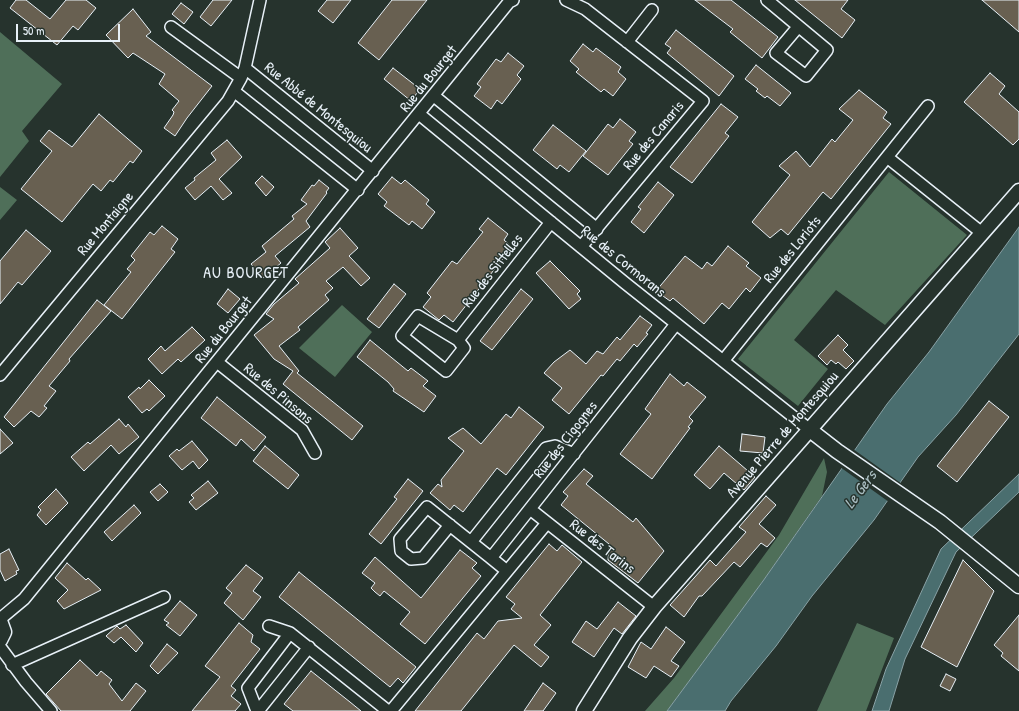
<!DOCTYPE html>
<html>
<head>
<meta charset="utf-8">
<style>
  body { margin:0 }
  #map { position:relative; width:1019px; height:711px; overflow:hidden; background:#26332d; font-family:"Patrick Hand",sans-serif }
  canvas { display:block }
  .scale { position:absolute; left:16px; top:24px; width:104px; height:18px; box-sizing:border-box; border:2px solid #e8f1f8; border-top:0; padding-left:5px; font-size:12px; line-height:14px; white-space:nowrap; color:#e8f1f8; -webkit-text-stroke:3px #26332d; paint-order:stroke }
</style>
</head>
<body>
<div id="map">
<canvas width="1019" height="711"></canvas>
<div class="scale">50 m</div>
</div>
<script>
const g = document.querySelector('canvas').getContext('2d');
g.lineJoin = 'round';
function fill(path, color) { g.fillStyle = color; g.fill(path, 'evenodd'); }
const shape = rows => new Path2D(rows.map(r => 'M' + r).join(''));
function stroke(path, color, width, dash) { g.strokeStyle = color; g.lineWidth = width; g.lineCap = dash ? 'butt' : 'round'; g.setLineDash(dash || []); g.stroke(path); }
function write(font, color, halo, rows, align = 'center') {
  g.font = font + ' "Patrick Hand",sans-serif'; g.lineWidth = 3; g.setLineDash([]); g.textBaseline = 'middle'; g.strokeStyle = halo; g.fillStyle = color; for (const [text, x, y, turn = 0] of rows) {
    g.save(); g.translate(x, y); g.rotate((+turn || 0) * Math.PI / 180); g.textAlign = isNaN(turn) ? turn : align; if (halo) g.strokeText(text, 0, 0); g.fillText(text, 0, 0); g.restore();
  }
}
const green = shape([
  [0,32,62,84,22,131,29,141,0,177],
  [889,172,967,235,885,325,836,290,794,340,828,369,798,406,738,359],
  [0,187,17,200,0,220],
  [342,305,372,332,335,377,299,348],
  [824,458,827,472,822,496,763,581,667,711,645,711,674,678,779,535],
  [857,623,894,638,866,711,817,711]
]);
const water = shape([
  [1019,227,1019,334,956,415,918,457,874,520,812,596,776,646,731,701,725,711,667,711,763,581,887,404,929,352,1019,227],
  [1019,474,1019,492,956,552,905,659,889,711,872,711,886,669,941,549,1019,474]
]);
const pier = shape([
  [853,449,902,484,889,502,840,467]
]);
const building = shape([
  [16,0,26,0,50,19,66,0,86,0,96,8,78,30,73,26,57,45,10,8,16,0],
  [213,0,232,0,211,26,200,17,213,0],
  [327,0,351,0,333,23,318,11,327,0],
  [392,0,427,0,379,60,358,43,392,0],
  [695,0,731,0,778,37,762,58,730,32,733,29,695,0],
  [795,0,848,0,841,9,855,20,842,38,795,0],
  [982,0,1019,0,1019,32,982,0],
  [181,3,193,12,184,24,172,14,181,3],
  [133,9,151,32,146,36,212,86,187,118,175,136,164,128,173,115,174,112,172,110,179,101,159,84,165,74,133,53,128,58,106,35,133,9],
  [676,30,734,76,719,96,667,53,671,48,665,44,676,30],
  [583,44,593,52,596,48,621,67,618,72,626,79,613,96,604,89,601,92,576,72,579,69,570,61,583,44],
  [508,53,524,66,517,75,521,79,502,104,497,100,491,109,474,96,481,87,477,84,496,59,501,62,508,53],
  [756,65,791,93,780,106,767,96,765,98,756,91,758,89,745,79,756,65],
  [393,68,420,89,411,101,384,79,393,68],
  [990,73,1005,86,999,94,1019,112,1019,139,1013,145,964,102,990,73],
  [859,90,887,112,883,118,891,124,831,199,823,192,788,235,781,229,770,238,752,222,790,175,779,166,796,151,810,167,832,139,835,142,853,120,839,109,859,90],
  [721,104,738,117,725,133,729,136,692,183,670,167,721,104],
  [99,114,142,151,133,163,130,161,113,182,110,180,101,191,93,184,62,222,21,189,52,151,40,141,49,130,72,147,99,114],
  [620,119,636,132,629,141,633,144,608,175,583,156,608,124,613,128,620,119],
  [553,125,586,151,569,172,560,165,557,169,533,150,553,125],
  [227,140,242,157,219,179,232,193,223,200,211,186,195,200,185,188,195,180,194,178,216,160,211,153,227,140],
  [262,176,274,187,266,196,255,183,262,176],
  [392,177,401,184,405,180,429,200,426,204,435,212,422,229,412,221,409,225,384,206,387,202,378,194,392,177],
  [319,180,329,188,326,192,327,193,306,221,310,227,275,256,281,263,263,278,251,264,266,252,262,246,294,219,292,216,307,204,301,200,312,185,314,186,319,180],
  [658,182,674,195,644,233,631,222,641,209,638,207,658,182],
  [488,218,508,234,504,240,512,247,453,322,444,315,439,320,423,307,431,297,427,293,452,261,457,264,483,232,479,229,488,218],
  [162,226,178,239,171,249,175,252,122,319,104,305,131,272,127,269,135,260,131,256,150,232,154,235,162,226],
  [340,228,358,248,349,256,370,278,361,286,343,267,326,281,333,288,325,295,329,300,298,327,300,330,279,346,299,371,297,373,363,426,352,440,283,384,293,371,274,359,254,335,274,319,266,314,274,304,299,283,295,279,330,248,325,242,340,228],
  [26,230,51,251,22,285,18,282,0,304,0,261,26,230],
  [728,246,749,263,746,266,761,278,750,292,746,288,729,309,722,303,704,324,673,298,670,301,656,291,685,256,702,269,707,262,712,266,728,246],
  [550,261,580,291,577,294,581,299,569,309,536,273,550,261],
  [394,284,406,294,379,328,367,319,394,284],
  [228,289,240,299,228,313,217,304,228,289],
  [521,289,533,299,492,350,480,341,521,289],
  [97,300,111,311,69,359,70,361,49,386,56,391,44,406,47,408,39,417,31,411,14,427,4,417,97,300],
  [640,316,652,325,646,333,648,334,637,347,634,344,620,361,617,359,603,376,601,375,569,414,552,400,562,388,544,373,554,362,570,350,586,364,597,351,603,354,617,337,620,340,640,316],
  [192,327,205,340,181,362,178,359,162,374,148,359,161,346,165,351,192,327],
  [838,335,848,345,843,350,854,361,846,369,838,362,836,364,831,360,827,365,818,356,838,335],
  [370,340,408,371,411,368,428,381,423,386,436,396,424,412,393,391,394,389,388,382,357,357,370,340],
  [670,374,684,386,687,382,706,397,689,417,693,421,688,427,690,428,652,479,620,454,651,414,645,409,670,374],
  [149,380,165,396,149,411,147,409,142,413,128,397,139,387,140,389,149,380],
  [217,397,266,437,254,451,241,439,236,446,201,418,217,397],
  [989,401,1009,417,957,482,937,466,989,401],
  [519,407,544,427,506,475,497,468,463,512,454,505,450,510,430,493,438,484,442,487,441,480,464,451,448,438,463,428,481,444,506,414,511,418,519,407],
  [119,419,126,427,128,424,139,437,119,454,111,445,84,471,71,457,88,442,90,444,119,419],
  [0,429,13,443,0,454,0,429],
  [742,434,765,437,763,453,740,451,742,434],
  [192,441,208,460,199,469,193,461,182,470,169,456,177,449,179,451,192,441],
  [265,446,299,475,288,489,253,461,265,446],
  [719,446,755,477,744,490,724,473,710,489,694,475,719,446],
  [584,469,593,476,586,484,633,522,636,518,664,551,638,583,608,560,609,544,561,505,568,496,563,492,584,469],
  [408,479,423,491,381,544,369,534,397,499,394,497,408,479],
  [208,481,218,493,196,510,189,502,194,498,191,495,208,481],
  [160,484,168,492,158,501,150,492,160,484],
  [56,489,68,503,46,525,37,515,41,510,38,507,56,489],
  [766,496,776,505,759,524,775,538,767,547,761,543,740,567,734,562,702,596,699,596,684,617,670,605,710,560,716,566,746,532,739,527,766,496],
  [134,505,141,513,112,541,104,532,134,505],
  [549,544,557,551,562,545,582,562,540,615,551,625,534,645,549,657,541,667,514,645,461,711,415,711,477,633,484,639,498,621,522,618,511,609,515,604,506,597,549,544],
  [9,549,19,570,16,571,17,574,5,581,0,570,0,554,9,549],
  [460,550,477,563,472,568,481,576,425,644,400,624,410,612,384,591,380,596,375,592,371,588,375,583,362,573,375,557,421,598,460,550],
  [963,560,994,591,957,667,921,647,963,560],
  [67,563,86,580,88,578,101,590,64,609,57,601,68,590,55,578,67,563],
  [246,565,263,578,253,591,261,597,243,620,224,603,232,593,226,588,246,565],
  [299,572,416,667,403,683,398,678,390,687,279,597,299,572],
  [180,601,197,615,180,636,166,625,169,623,164,620,180,601],
  [618,602,636,616,622,634,614,628,594,657,572,642,586,621,597,629,618,602],
  [1019,615,1019,671,1001,656,1003,653,994,645,1019,615],
  [239,623,253,635,251,642,260,649,231,686,236,690,231,696,241,704,235,711,192,711,220,677,205,666,239,623],
  [126,625,143,643,136,652,121,637,114,643,106,636,117,626,120,629,126,625],
  [666,627,685,642,671,661,679,666,671,677,654,666,646,678,628,667,641,642,651,649,666,627],
  [167,644,178,653,158,674,150,666,167,644],
  [80,660,97,676,101,671,112,680,109,684,122,701,136,683,146,691,130,711,61,711,46,694,80,660],
  [311,671,350,702,361,711,293,711,284,704,311,671],
  [946,674,956,679,950,691,940,686,946,674],
  [543,683,556,693,543,711,524,711,543,683]
]);
const minor = shape([
  [566,0,585,9,703,101,581,247],
  [767,0,827,50,806,76,776,53,798,27],
  [171,27,241,78],
  [627,42,652,10],
  [245,68,373,171],
  [235,92,358,190],
  [434,96,597,229],
  [419,114,625,283,810,430],
  [887,157,982,233],
  [458,340,418,316,402,336,446,371,464,348,458,340,551,222],
  [723,361,928,106],
  [217,362,302,430,315,453],
  [0,375,228,101,241,78,245,68,260,0],
  [530,509,654,607],
  [450,525,423,558,411,559,401,551,400,539,427,507,491,558],
  [471,542,546,448,555,446,574,454],
  [507,571,491,558,676,324],
  [0,619,24,599,509,2,513,0],
  [269,626,290,633,388,711],
  [0,647,26,682,51,711],
  [12,665,164,597],
  [257,711,248,688,290,633],
  [258,711,309,647],
  [391,711,547,523]
]);
const tertiary = shape([
  [810,430,837,451,940,522,1019,586],
  [0,621,4,632,0,640],
  [584,711,630,638,654,607,1019,191]
]);
const streetNames = [
  ["Rue du Bourget",429,79,-51],
  ["Rue Abbé de Montesquiou",318,108,39],
  ["Rue des Canaris",654,136,-50],
  ["Rue Montaigne",106,224,-50],
  ["Rue des Loriots",793,250,-51],
  ["Rue des Cormorans",623,262,39],
  ["Rue des Sittelles",493,271,-52],
  ["Rue du Bourget",224,330,-51],
  ["Rue des Pinsons",278,394,40],
  ["Avenue Pierre de Montesquiou",783,435,-49],
  ["Rue des Cigognes",566,440,-52],
  ["Rue des Tarins",602,547,38]
];
const neighbourhoodNames = [
  ["AU BOURGET",246,274]
];
const waterNames = [
  ["Le Gers",861,490,-53]
];
fill(green, '#4f6f59');
fill(water, '#4a6e6f');
stroke(water, '#89a2a6', 1);
fill(pier, '#26332d');
fill(building, '#686051');
stroke(building, '#e8f1f8', 1);
stroke(minor, '#e8f1f8', 14);
stroke(tertiary, '#e8f1f8', 17);
stroke(minor, '#26332d', 11);
stroke(tertiary, '#26332d', 14);
write('15px', '#e8f1f8', '#26332d', streetNames);
g.letterSpacing = '1px';
write('16px', '#e8f1f8', '#26332d', neighbourhoodNames);
g.letterSpacing = '0px';
write('italic 16px', '#a9bdc1', '#26332d', waterNames);
</script>
</body>
</html>
